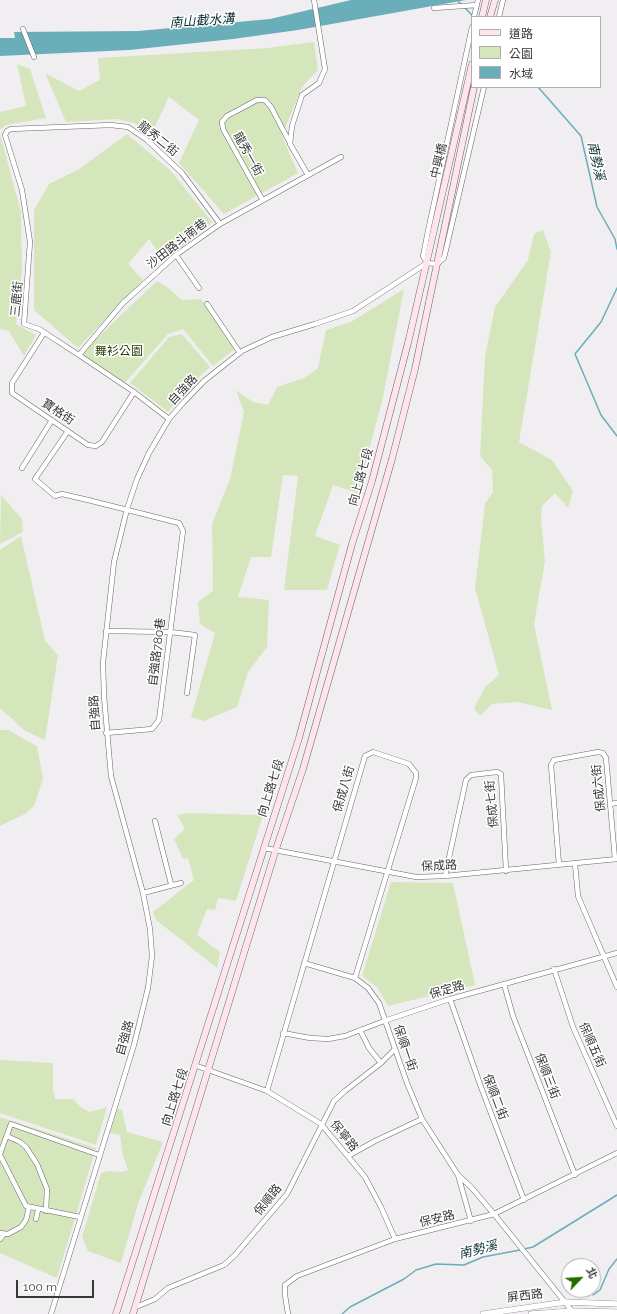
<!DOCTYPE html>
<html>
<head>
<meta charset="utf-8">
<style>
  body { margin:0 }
  #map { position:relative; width:617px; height:1314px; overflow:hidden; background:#f1eef1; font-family:Raleway,"Noto Sans TC",sans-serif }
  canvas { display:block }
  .legend { position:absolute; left:471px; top:16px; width:130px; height:72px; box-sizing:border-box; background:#fff; border:1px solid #b0afb0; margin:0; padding:5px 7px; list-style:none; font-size:12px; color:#393839 }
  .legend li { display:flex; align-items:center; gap:8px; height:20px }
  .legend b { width:20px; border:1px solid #b0afb0 }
  .north { position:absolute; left:561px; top:1258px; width:40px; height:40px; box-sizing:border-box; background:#fff; border:1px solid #b0afb0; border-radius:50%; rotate:65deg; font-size:11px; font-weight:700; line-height:16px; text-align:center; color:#393839 }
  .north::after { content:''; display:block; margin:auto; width:14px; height:18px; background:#256900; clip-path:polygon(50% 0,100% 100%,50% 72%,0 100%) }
  .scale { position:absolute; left:16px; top:1280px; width:78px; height:18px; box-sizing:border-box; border:2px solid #393839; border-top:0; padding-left:5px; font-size:12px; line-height:14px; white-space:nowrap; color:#393839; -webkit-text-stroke:3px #fff; paint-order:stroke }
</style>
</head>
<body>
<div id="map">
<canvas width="617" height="1314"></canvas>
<ul class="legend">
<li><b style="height:5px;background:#fee4eb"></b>道路</li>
<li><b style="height:11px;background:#d5e6bd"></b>公園</li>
<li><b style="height:11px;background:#6aaeb9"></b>水域</li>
</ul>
<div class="north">北</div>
<div class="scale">100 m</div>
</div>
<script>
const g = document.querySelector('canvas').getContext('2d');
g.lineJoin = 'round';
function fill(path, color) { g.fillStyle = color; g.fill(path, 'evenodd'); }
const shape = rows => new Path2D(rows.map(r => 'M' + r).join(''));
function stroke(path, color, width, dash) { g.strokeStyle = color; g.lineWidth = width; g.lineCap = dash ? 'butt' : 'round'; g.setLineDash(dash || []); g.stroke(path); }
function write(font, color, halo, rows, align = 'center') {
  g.font = font + ' Raleway,"Noto Sans TC",sans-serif'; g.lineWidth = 3; g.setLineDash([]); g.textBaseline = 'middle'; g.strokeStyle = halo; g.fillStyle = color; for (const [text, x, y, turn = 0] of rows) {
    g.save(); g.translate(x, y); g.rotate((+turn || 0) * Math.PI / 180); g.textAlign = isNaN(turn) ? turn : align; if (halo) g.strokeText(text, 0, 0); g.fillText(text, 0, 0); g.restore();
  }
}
const green = shape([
  [314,42,318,70,302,87,282,136,298,173,224,214,179,163,199,120,169,97,151,135,134,123,117,119,66,122,45,73,79,91,100,80,98,58,267,48],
  [17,64,30,69,46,118,6,125,0,130,0,112,26,106],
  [0,134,21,212,22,270,16,324,36,335,24,356,9,331,0,329],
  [127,134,170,170,212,222,164,261,149,239,128,264,143,280,78,348,34,310,34,210,49,184,79,169],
  [543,230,551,252,519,442,552,460,573,491,568,508,555,493,542,506,541,518,545,561,534,624,552,710,517,702,492,704,480,716,474,708,486,686,499,675,475,588,485,504,493,492,492,470,480,456,485,356,495,307,528,260,534,234],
  [157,281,167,287,182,300,201,299,235,349,213,366,183,329,168,334,124,384,79,355],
  [404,289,383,397,358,493,333,485,315,536,340,545,327,590,284,590,298,476,283,475,271,557,251,557,238,597,269,600,267,647,248,672,237,707,204,721,191,717,215,633,200,624,198,602,213,591,212,524,230,479,244,412,236,390,253,402,268,405,277,387,304,378,318,368,326,330,351,322],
  [182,334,210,367,184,392,168,412,130,383,169,337],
  [1,495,22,519,23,532,0,544],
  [21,536,45,641,58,655,45,740,25,731,0,708,0,550],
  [0,730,8,730,37,746,43,779,34,806,25,814,0,826],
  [188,813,263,815,236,901,218,898,215,910,207,909,197,935,220,952,217,968,156,920,153,912,194,880,188,858,183,859,174,839,185,829,177,815],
  [391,882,453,883,475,985,388,1006,377,987,362,976],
  [0,1060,53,1063,53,1089,55,1099,73,1099,82,1108,90,1112,107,1107,96,1145,0,1113],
  [117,1108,122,1110,127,1132,163,1142,138,1204,121,1263,88,1251,82,1237,101,1173,108,1171,121,1172,128,1170,122,1152,120,1135,110,1133],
  [0,1117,96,1148,57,1278,0,1253]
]);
const water = shape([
  [351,0,466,0,298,30,233,39,129,50,0,56,0,38,15,38,14,32,138,31,270,19]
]);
const stream = shape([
  [457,0,462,5],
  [465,8,472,15],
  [538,87,581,136,597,207,615,239,617,249],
  [617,288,601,322,575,354,601,415,617,436],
  [524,1249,533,1247,617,1195],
  [593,1295,600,1290,609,1269,617,1259],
  [342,1314,350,1307,404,1279,416,1270,436,1264,464,1265,483,1257,520,1250]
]);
const minor = shape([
  [434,8,477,5],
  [474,17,478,0],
  [499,17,503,0],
  [23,29,34,57],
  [308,175,290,144,292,126,302,95,319,83,325,69,314,0],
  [262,199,223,129,222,122,227,116,257,100,265,100,271,107,290,143],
  [176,255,199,288],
  [427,263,423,256,428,231,472,27],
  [207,304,240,353],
  [44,333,12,383,12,393,88,445,96,446,102,442,134,392],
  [79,355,123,303,176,255,220,224,341,157],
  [169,419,134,392,79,355,39,329,24,324,30,242,22,190,5,135,7,131,11,129,111,125,128,127,147,140,182,173,220,224],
  [68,431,35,479,55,496,62,494,88,500,179,523,183,531,159,720,152,729,106,733],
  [22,468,52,420],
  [106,631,170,632,195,635,187,693],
  [610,804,617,803],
  [155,821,171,884],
  [264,848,416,877,445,876,617,859],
  [575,864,578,896,617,987],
  [559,865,551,765,554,760,598,752,603,753,606,758,615,859],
  [445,876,466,780,471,775,497,772,501,774,506,871],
  [143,893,181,883],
  [304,963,355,978,368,988,379,1003,407,1083,422,1119,458,1175,471,1221],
  [554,969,573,1027,617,1126],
  [504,984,513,1016,575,1175],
  [450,999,481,1087,524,1200],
  [360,1030,369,1048,381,1063],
  [283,1033,310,1038,328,1039,345,1036,384,1021,450,999,617,953],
  [197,1066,267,1091,321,1124,365,1177,381,1207,395,1239],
  [267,1091,365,756,373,752,409,764,416,773,416,778,355,978],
  [7,1136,20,1142,26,1147,37,1164,47,1189,46,1211],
  [348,1156,375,1141,422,1119],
  [458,1175,471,1187,494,1214,572,1311],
  [80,1217,26,1206,0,1155,1,1151,11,1124,99,1155],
  [36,1219,38,1210],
  [0,1233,8,1234,21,1227,26,1220,29,1207],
  [0,1239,4,1234],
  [136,1307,155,1299,168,1288,224,1265,235,1255,287,1194,334,1101,345,1091,381,1063,395,1049],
  [51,1314,134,1045,148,988,152,956,150,929,143,893,111,776,104,696,103,662,114,562,127,509,137,479,149,453,169,419,182,404,204,381,242,351,272,337,315,324,353,311,427,263,437,264,444,258,484,87],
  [288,1314,285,1295,285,1285,297,1276,395,1239,494,1214,617,1153]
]);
const tertiary = shape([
  [483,1314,566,1302,617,1304],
  [531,1314,572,1311,617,1312]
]);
const secondary = shape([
  [482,17,486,0],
  [490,17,495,0],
  [116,1314,299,738,352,544,372,481,409,339,472,64],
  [133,1314,276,849,303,769,392,459,415,369,474,87]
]);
const streetNames = [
  ["龍秀二街",158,139,39],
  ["龍秀一街",248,154,61],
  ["中興橋",439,161,-77],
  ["沙田路斗南巷",177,244,-38],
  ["三鹿街",17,299,-85],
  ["自強路",183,390,-47],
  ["寶格街",58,412,34],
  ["向上路七段",361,477,-74],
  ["自強路780巷",157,652,-83],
  ["自強路",95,713,-94],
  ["向上路七段",271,788,-72],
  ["保成六街",599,788,-96],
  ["保成八街",344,789,-74],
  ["保成七街",492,804,-95],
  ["保成路",439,866,-3],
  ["保定路",447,990,-17],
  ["自強路",125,1038,-74],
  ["保順五街",592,1045,66],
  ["保順一街",405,1048,71],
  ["保順三街",547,1076,69],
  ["向上路七段",175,1097,-72],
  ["保順二街",495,1097,69],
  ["保寧路",344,1136,50],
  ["保順路",268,1200,-51],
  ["保安路",437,1219,-14],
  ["屏西路",525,1296,-7]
];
const parkNames = [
  ["舞衫公園",119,351]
];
const waterNames = [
  ["南山截水溝",202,21,-4],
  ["南勢溪",596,161,78],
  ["南勢溪",478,1250,-14]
];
fill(green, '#d5e6bd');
fill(water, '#6aaeb9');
stroke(stream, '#6aaeb9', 1.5);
stroke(minor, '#696669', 5.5);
stroke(tertiary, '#696669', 6);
stroke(secondary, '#696669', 7);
stroke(minor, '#fff', 4.5);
stroke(tertiary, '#fff', 5.5);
stroke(secondary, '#fee4eb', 6);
write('12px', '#393839', '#fff', streetNames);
write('12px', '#2b3c02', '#fff', parkNames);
write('italic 13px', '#0c3035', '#fff', waterNames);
</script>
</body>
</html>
